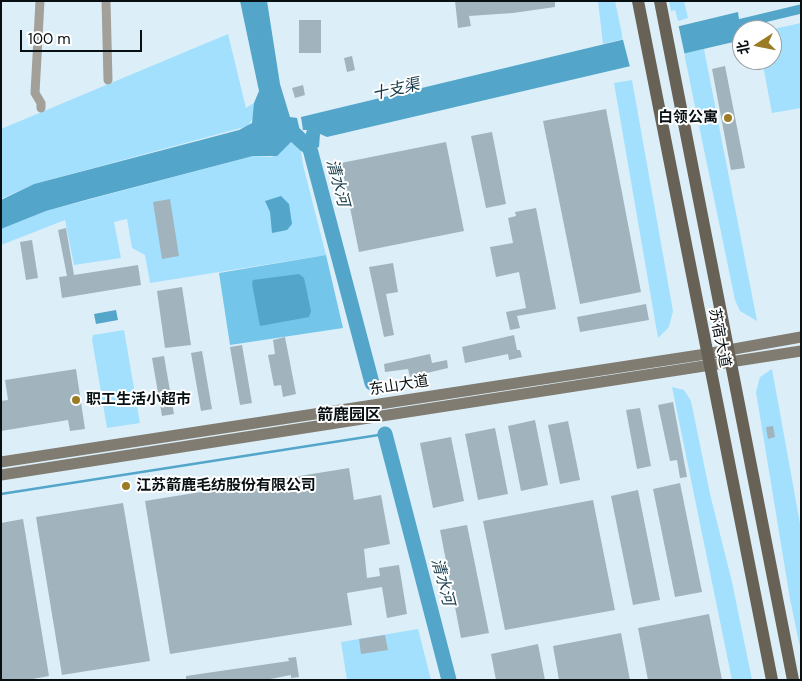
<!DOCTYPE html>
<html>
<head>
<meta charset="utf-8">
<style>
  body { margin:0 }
  #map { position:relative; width:802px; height:681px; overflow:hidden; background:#dceff9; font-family:"DM Sans","Noto Sans SC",sans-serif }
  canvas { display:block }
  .frame { position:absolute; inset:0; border:2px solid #091013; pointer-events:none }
  .north { position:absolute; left:732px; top:20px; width:50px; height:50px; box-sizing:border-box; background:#fff; border:1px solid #9d9fa1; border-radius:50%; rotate:259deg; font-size:14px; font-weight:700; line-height:20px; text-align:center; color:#091013 }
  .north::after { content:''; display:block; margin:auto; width:18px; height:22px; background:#9c7b25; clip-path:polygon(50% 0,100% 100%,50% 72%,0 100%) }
  .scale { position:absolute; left:20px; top:30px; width:122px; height:22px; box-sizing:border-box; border:2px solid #091013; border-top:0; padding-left:6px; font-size:15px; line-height:18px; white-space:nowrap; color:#091013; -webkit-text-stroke:4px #fff; paint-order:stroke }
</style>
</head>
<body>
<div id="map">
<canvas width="802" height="681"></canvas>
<div class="frame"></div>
<div class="north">北</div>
<div class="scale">100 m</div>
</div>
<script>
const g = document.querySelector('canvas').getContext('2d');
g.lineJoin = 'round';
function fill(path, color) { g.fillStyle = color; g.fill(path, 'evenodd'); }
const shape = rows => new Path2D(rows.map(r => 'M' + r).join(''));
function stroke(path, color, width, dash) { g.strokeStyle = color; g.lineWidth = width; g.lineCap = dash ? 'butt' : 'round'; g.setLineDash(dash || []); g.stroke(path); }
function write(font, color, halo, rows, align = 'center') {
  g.font = font + ' "DM Sans","Noto Sans SC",sans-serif'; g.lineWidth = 4; g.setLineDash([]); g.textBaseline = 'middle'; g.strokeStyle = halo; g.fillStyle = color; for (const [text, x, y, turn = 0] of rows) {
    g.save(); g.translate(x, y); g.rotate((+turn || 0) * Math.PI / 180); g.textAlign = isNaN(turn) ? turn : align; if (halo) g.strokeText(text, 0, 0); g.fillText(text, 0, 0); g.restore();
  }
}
const green = shape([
  [598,1,615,1,623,39,603,44],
  [669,1,684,1,688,18,678,21,675,10,671,11],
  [801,23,801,108,772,113,762,60,772,60,772,30,769,30],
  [228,34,246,108,254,103,254,116,248,126,34,184,1,199,1,129],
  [704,49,757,321,740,311,735,300,684,53],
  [632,80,673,311,669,327,658,338,614,83],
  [291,142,301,151,303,165,326,255,150,283,145,255,132,248,127,219,114,222,121,258,74,265,65,220,1,245,1,229,46,211,253,156,272,157],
  [124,330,140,423,107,428,92,339,93,335],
  [772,369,801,529,801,652,790,599,756,392,760,377],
  [672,387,684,390,691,401,710,494,732,582,752,680,732,680],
  [418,629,431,680,347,680,341,642]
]);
const forest = shape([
  [326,255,343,328,230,345,219,273]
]);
const water = shape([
  [240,1,267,1,280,84,290,117,297,118,300,131,297,132,304,139,307,130,303,130,301,117,738,12,742,40,327,137,320,134,319,147,301,151,291,142,277,156,253,156,89,199,46,211,1,229,1,200,34,184,239,130,252,123,254,103,259,91],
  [281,196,289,204,292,224,287,230,272,233,270,212,265,201],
  [299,274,304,278,311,311,309,317,260,326,252,284,253,280],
  [116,310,118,320,96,324,94,314]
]);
const pier = shape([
  [678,23,685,56,630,67,622,36]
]);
const stream = shape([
  [1,494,385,434]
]);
const canal = shape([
  [730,26,801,9]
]);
const river = shape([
  [296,135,310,149,372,383],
  [385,434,449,680]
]);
const building = shape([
  [455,1,555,1,555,7,513,13,469,16,471,26,458,28],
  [299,20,321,20,321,53,299,53],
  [352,56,355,70,347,72,344,58],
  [725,66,745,168,731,170,712,69],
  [303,85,305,95,295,98,292,88],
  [606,109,641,292,580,304,543,121],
  [492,132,506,204,486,208,471,136],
  [446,142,464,231,359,252,341,163],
  [170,199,179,256,162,259,153,202],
  [536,208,556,309,517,316,520,328,510,330,506,312,526,308,519,272,496,277,490,247,513,243,508,218,516,216,515,212],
  [66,228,74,275,138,265,141,285,62,298,59,277,67,276,58,230],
  [32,240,38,278,26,280,20,242],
  [393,263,398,292,386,294,394,335,384,337,369,267],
  [182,287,191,345,165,348,157,291],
  [646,304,649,320,580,332,577,317],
  [514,335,517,350,520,350,522,357,509,360,508,354,465,363,462,347],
  [285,337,296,394,283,397,281,385,274,386,268,355,275,354,273,340],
  [242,345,252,403,240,405,230,347],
  [202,351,212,409,201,411,191,353],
  [430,354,432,363,447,360,448,368,410,377,408,369,385,372,384,364],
  [164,356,174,414,162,416,152,358],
  [76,369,85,429,70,431,68,420,1,431,1,401,8,400,5,380],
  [673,402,687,477,680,478,677,460,670,461,658,405],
  [640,408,651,466,637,469,626,410],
  [535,420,548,485,521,491,508,426],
  [568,421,580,480,560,484,548,425],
  [773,426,775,437,768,439,766,427],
  [495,428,508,494,478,500,465,434],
  [451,437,464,501,433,508,420,443],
  [349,468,354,500,381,495,390,544,364,549,367,578,380,576,379,568,399,565,407,614,387,618,382,587,347,593,352,625,170,654,145,501],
  [680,483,702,592,675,597,653,489],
  [638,490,660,600,633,605,611,496],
  [593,500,615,610,505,630,483,521],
  [123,503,150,661,62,675,36,517],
  [23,519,49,676,27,680,1,680,1,523],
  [467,525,489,633,461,638,440,530],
  [709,614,722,680,648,680,638,628],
  [621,633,630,680,559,680,553,646],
  [385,635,388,650,361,654,359,639],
  [538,644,545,680,496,680,491,654],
  [296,657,299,677,291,678,291,675,265,680,186,680,186,676,289,661,288,658]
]);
const street = shape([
  [40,1,35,93,41,103,41,108],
  [106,1,108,80]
]);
const secondary = shape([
  [1,462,706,354,801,337],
  [1,475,801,351]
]);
const primary = shape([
  [638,1,772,680],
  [660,1,793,680]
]);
const markers = [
  [728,118,5,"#9c7b25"],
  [76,400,5,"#9c7b25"],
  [126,486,5,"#9c7b25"]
];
const poiNames = [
  ["白领公寓",718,118,"right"],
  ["职工生活小超市",86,400],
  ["江苏箭鹿毛纺股份有限公司",136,486]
];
const streetNames = [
  ["苏宿大道",719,338,79],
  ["东山大道",399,386,-9]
];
const waterNames = [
  ["十支渠",396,90,-13],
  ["清水河",337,183,75],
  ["清水河",442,582,75]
];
const neighbourhoodNames = [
  ["箭鹿园区",349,416]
];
fill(green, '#a2e0fe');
fill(forest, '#73c5ea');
fill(water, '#53a6ca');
fill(pier, '#dceff9');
stroke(stream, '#53a6ca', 2.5);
stroke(canal, '#53a6ca', 9);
stroke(river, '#53a6ca', 15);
fill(building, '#a1b4bd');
stroke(street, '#a3a099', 9);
stroke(secondary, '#817c71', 11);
stroke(primary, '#686256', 12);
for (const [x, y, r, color] of markers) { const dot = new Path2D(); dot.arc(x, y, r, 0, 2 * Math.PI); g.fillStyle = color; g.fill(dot); stroke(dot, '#fff', 2); }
write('bold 15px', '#091013', '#fff', poiNames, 'left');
write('15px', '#091013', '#fff', streetNames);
write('italic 16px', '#153a4a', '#fff', waterNames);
write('bold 16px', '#091013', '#fff', neighbourhoodNames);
</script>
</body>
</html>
